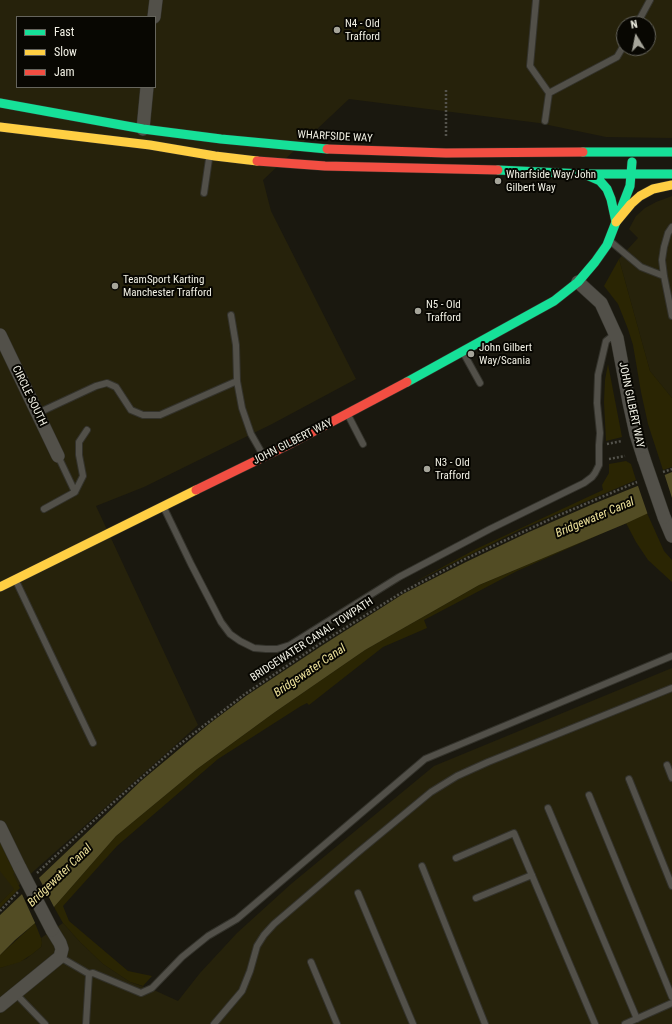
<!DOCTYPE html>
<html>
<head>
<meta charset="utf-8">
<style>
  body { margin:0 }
  #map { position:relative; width:672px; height:1024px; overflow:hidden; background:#1a180f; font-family:"Roboto Condensed",sans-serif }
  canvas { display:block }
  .legend { position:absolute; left:16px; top:16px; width:140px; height:72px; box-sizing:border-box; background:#080702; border:1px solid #66655d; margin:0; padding:5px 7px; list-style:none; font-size:12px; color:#f2f1e5 }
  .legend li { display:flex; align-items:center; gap:8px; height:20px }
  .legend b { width:20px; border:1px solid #66655d }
  .north { position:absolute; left:616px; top:16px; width:40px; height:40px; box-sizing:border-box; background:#080702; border:1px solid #66655d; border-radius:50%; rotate:350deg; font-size:11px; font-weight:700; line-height:16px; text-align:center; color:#f2f1e5 }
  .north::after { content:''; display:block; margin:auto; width:14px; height:18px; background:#a6a59a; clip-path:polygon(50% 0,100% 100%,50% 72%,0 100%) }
</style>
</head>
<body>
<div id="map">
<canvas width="672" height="1024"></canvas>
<ul class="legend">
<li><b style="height:5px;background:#16e098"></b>Fast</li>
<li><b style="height:5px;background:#ffcf43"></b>Slow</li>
<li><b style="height:5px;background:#f24e42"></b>Jam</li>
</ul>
<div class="north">N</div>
</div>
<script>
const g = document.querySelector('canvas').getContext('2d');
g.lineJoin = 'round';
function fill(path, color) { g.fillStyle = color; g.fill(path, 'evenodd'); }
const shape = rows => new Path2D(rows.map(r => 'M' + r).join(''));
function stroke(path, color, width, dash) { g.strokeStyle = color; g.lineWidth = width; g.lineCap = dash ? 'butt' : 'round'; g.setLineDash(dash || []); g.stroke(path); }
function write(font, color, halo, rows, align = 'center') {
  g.font = font + ' "Roboto Condensed",sans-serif'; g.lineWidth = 4; g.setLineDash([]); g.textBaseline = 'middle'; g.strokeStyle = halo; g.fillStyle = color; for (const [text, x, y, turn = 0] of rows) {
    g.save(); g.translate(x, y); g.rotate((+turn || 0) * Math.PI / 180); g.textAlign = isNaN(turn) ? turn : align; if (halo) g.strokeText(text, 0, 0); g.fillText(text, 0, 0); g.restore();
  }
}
const built = shape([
  [0,0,672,0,672,138,606,137,539,123,349,99,263,180,271,211,356,379,272,424,144,487,96,506,198,725,35,870,0,903],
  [17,17,155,17,155,87,17,87],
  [624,24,648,24,648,48,624,48],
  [672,196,672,398,650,371,619,259,638,238,629,229,636,216,645,208,656,202],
  [672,668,672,1024,0,1024,0,968,26,959,41,947,42,943,41,938,63,923,80,942,103,964,130,982,156,991,178,1001,200,973,237,933,291,884,434,766]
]);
const green = shape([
  [619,259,650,371,672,398,672,467,663,470,648,424,641,392,633,345,628,329,618,304,604,286],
  [608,364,622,437,606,441,604,402,605,380],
  [626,461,631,464,636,480,522,529,411,584,476,549,603,490,602,485,609,473,609,464],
  [647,513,664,551,672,560,672,582,648,560,636,542,626,523,517,571,424,620,427,628,383,647,309,705,307,703,301,706,218,759,117,846,63,906,69,921,128,971,152,976,143,986,130,982,103,964,80,942,63,923,54,907,116,836,197,769,275,712,365,650,479,585,627,523],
  [0,841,15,872,13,874,20,888,0,908,0,903,14,889,0,871],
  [35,923,41,938,42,943,41,947,31,955,20,962,0,968,0,955]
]);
const water = shape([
  [672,472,672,502,627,523,479,585,365,650,275,712,197,769,116,836,54,907,15,940,0,955,0,915,141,781,209,724,246,696,323,645,403,594,466,562,529,532,593,504]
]);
const pier = shape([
  [664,473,672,498,672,505,648,515,637,483],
  [38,876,55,909,36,925,21,892]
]);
const path = shape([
  [446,136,446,90],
  [607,444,622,441],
  [609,459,625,456],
  [663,472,672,469],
  [37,873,115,801,176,747,245,694,321,643,401,593,465,559,557,516,637,482],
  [0,911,18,892]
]);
const lane = shape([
  [536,0,530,66,549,93,545,121],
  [637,24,650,0],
  [549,93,617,57,624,45],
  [204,193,209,159],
  [672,227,668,233,664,247,662,260,664,276,672,316],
  [610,241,641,267,664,276],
  [231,315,236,345,237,381,242,408,251,434,263,455],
  [464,354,480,383],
  [38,413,96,386,107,383,116,387,131,410,143,415,160,415,237,381],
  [348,415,363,444],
  [58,456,75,492],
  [164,508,191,564,221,622,230,634,240,641,254,648,266,649,277,649,290,645,399,577,490,529,584,483,592,477,595,473,599,465,599,445,600,433,597,403,598,375,606,341,615,334],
  [44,509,75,492,83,476,79,455,79,442,87,430],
  [16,581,93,743],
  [667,765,672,778],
  [629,779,672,886],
  [589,795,672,997],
  [548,808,637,1019],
  [456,858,514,833,595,1024],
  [422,866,485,1024],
  [358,893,413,1024],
  [476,898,532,875],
  [60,957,89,974,93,973,141,993,152,988,182,957,208,936,237,919,425,759,672,656],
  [311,962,337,1024],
  [15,993,45,1024],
  [86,1024,89,974],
  [214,1024,242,991,250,971,257,946,264,935,274,924,356,854,431,792,457,776,488,762,672,688],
  [625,1024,672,1003]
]);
const street = shape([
  [154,17,156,0],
  [143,129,147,87],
  [578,282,601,303,617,338,629,402,636,434,644,459],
  [0,335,58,456],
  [664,517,672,536],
  [0,827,20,868],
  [0,1006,60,957,62,949,60,943,52,930]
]);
const fast = shape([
  [0,103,143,129,221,139,327,149],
  [583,152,672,152],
  [498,170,584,174,672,174],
  [584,174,600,181,607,189,611,199,616,222],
  [407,382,554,301,578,282,595,262,607,245,630,186,632,162]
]);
const slow = shape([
  [0,127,150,145,215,156,257,161],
  [616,222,631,204,640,196,653,189,672,185],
  [0,587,196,490]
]);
const jam = shape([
  [327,149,446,153,583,152],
  [257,161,325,166,498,170],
  [196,490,284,447,407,382]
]);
const streetBridge = shape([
  [644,459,664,517],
  [20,868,52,930]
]);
const markers = [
  [337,30,4,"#a6a59a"],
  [498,181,4,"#a6a59a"],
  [115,286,4,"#a6a59a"],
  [418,311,4,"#a6a59a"],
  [471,354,4,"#a6a59a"],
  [427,469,4,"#a6a59a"]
];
const poiNames = [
  ["N4 - Old",345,24],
  ["Trafford",345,37],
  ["Wharfside Way/John",506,175],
  ["Gilbert Way",506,188],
  ["TeamSport Karting",123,280],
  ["Manchester Trafford",123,293],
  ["N5 - Old",426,305],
  ["Trafford",426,318],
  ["John Gilbert",479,348],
  ["Way/Scania",479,361],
  ["N3 - Old",435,463],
  ["Trafford",435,476]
];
const streetNames = [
  ["WHARFSIDE WAY",335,137,3],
  ["CIRCLE SOUTH",29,396,64],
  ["JOHN GILBERT WAY",631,405,78],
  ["JOHN GILBERT WAY",293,442,-27],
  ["BRIDGEWATER CANAL TOWPATH",312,640,-33]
];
const waterNames = [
  ["Bridgewater Canal",595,518,-23],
  ["Bridgewater Canal",310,671,-34],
  ["Bridgewater Canal",60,876,-44]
];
fill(built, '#26220b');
fill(green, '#2a2503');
fill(water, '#524c24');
fill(pier, '#1a180f');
stroke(lane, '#33322b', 8);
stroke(street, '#33322b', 14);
stroke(fast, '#33322b', 10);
stroke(slow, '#33322b', 10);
stroke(jam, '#33322b', 10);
stroke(path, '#53524b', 2.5, [2, 2]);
stroke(lane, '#525049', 6);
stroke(street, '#525049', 13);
stroke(fast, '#16e098', 9);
stroke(slow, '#ffcf43', 9);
stroke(jam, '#f24e42', 9);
stroke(streetBridge, '#33322b', 14, []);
stroke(streetBridge, '#525049', 13);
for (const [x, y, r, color] of markers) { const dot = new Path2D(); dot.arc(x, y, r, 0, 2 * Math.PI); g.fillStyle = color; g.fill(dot); stroke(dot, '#080702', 1.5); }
write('11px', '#f2f1e5', '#080702', poiNames, 'left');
write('11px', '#f2f1e5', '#080702', streetNames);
write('italic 12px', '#ede199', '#080702', waterNames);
</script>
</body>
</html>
